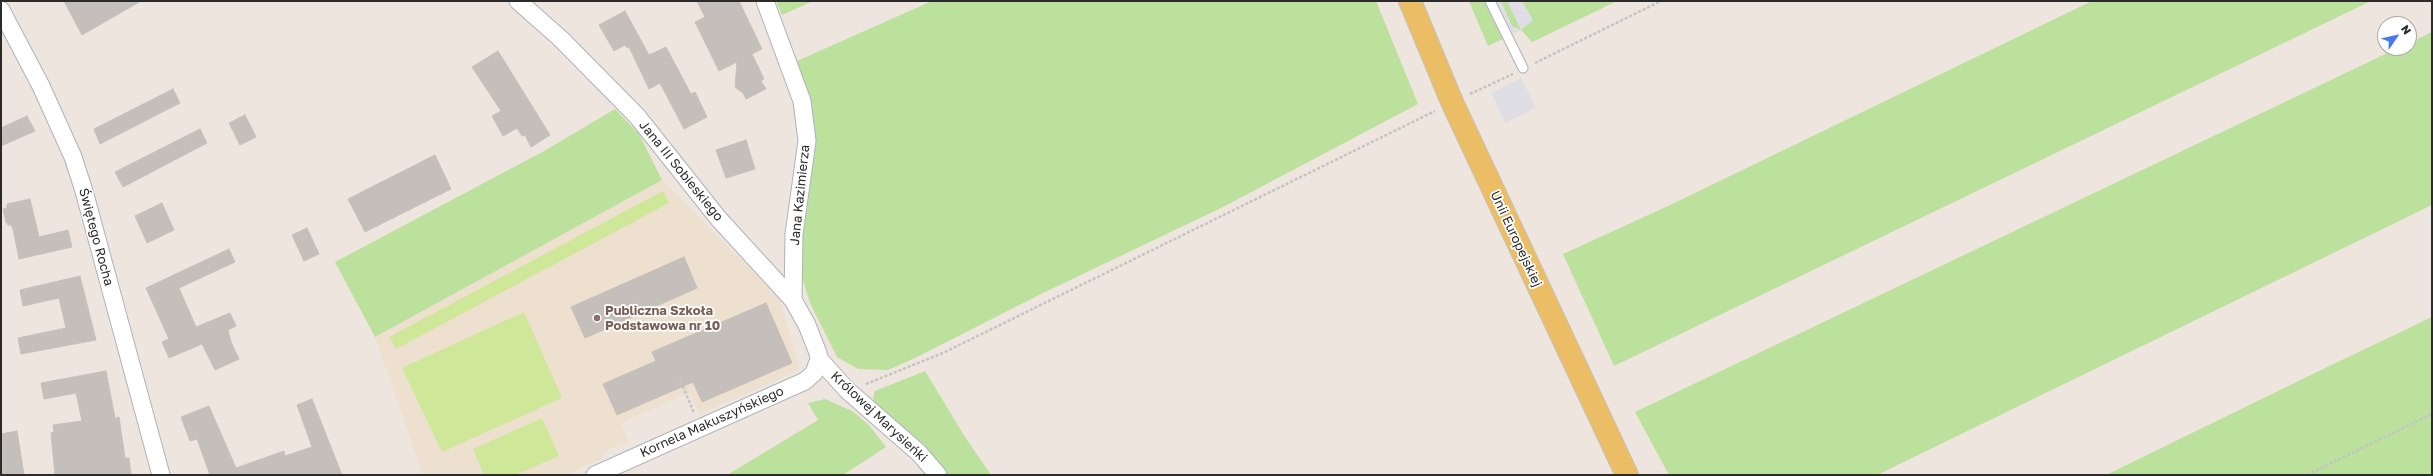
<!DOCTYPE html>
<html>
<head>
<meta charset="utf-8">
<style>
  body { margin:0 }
  #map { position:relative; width:2433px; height:476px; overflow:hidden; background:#ede5de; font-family:"Golos Text",sans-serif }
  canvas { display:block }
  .frame { position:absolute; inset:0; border:2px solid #2b2b2b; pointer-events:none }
  .north { position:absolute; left:2377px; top:16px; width:40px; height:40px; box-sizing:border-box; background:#fff; border:1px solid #aaa; border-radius:50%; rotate:56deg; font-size:11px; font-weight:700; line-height:16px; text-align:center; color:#2b2b2b }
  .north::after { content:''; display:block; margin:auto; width:14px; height:18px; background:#4579f2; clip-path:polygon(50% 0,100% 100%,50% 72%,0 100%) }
</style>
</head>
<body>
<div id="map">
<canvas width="2433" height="476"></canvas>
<div class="frame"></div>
<div class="north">N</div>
</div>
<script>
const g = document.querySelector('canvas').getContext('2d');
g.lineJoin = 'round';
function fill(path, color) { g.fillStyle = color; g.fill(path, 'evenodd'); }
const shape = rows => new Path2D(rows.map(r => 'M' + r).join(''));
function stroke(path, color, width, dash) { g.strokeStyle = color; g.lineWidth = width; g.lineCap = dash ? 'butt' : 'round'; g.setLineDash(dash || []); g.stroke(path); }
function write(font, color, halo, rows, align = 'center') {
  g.font = font + ' "Golos Text",sans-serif'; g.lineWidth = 3.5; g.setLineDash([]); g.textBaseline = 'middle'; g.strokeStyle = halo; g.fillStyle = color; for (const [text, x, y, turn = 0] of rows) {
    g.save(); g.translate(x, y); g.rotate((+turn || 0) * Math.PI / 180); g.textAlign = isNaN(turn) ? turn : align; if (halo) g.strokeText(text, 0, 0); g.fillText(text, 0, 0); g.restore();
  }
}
const industrial = shape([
  [1469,1,1617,1,1532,42,1521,30,1488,46],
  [1521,78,1536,108,1505,123,1491,93]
]);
const education = shape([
  [662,180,779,298,799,366,797,371,700,414,689,393,621,423,629,442,606,450,601,459,566,475,423,475,375,337]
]);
const green = shape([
  [776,1,813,1,782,15],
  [932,1,1376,1,1418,104,1223,207,1043,293,917,357,888,370,858,369,837,357,810,303,799,268,801,241,812,169,814,134,811,102,797,61],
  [1469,1,1488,1,1505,38,1488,46],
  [1501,1,1507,1,1521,30,1533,20,1522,1,1617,1,1532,42,1521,30,1512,26],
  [2092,1,2371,1,1614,366,1563,254,1668,206],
  [2432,32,2432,205,1877,475,1669,475,1635,412,2398,48,2409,48,2409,43],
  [615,109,639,134,662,180,375,337,335,262,546,150],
  [2432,317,2432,475,2106,475,2319,371],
  [925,371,965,437,991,475,925,475,883,419,873,398,875,391],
  [825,399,852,411,868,424,886,447,843,475,727,475,818,420,808,403]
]);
const pitch = shape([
  [663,191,669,203,396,349,389,337],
  [524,312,562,398,442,452,402,368],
  [542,418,559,456,515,475,484,475,473,449]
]);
const building = shape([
  [64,1,141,1,82,35,64,1],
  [697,1,739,1,762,49,752,54,764,79,761,81,766,89,746,99,743,93,735,87,737,62,719,71,695,22,705,17,697,1],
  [625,11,649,55,666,47,691,94,695,92,707,117,684,129,660,83,649,89,629,47,627,48,625,45,614,51,599,25,625,11],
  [498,51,550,135,531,147,525,135,522,136,517,128,503,136,492,116,501,111,472,67,498,51],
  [173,89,180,103,100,144,94,129,173,89],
  [245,115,256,137,240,145,229,123,245,115],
  [27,116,35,131,1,146,1,128,27,116],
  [200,129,207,143,123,187,115,172,200,129],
  [746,140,755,169,726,178,716,150,746,140],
  [435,155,451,189,365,232,348,199,435,155],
  [30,199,39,237,68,230,72,247,19,259,13,229,11,225,8,225,6,222,3,209,7,208,7,204,30,199],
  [162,203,174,230,147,243,135,216,162,203],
  [307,228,319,254,304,261,292,235,307,228],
  [229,249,235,262,179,288,196,327,230,313,236,326,228,330,231,342,239,359,215,370,202,344,169,358,162,342,169,339,146,288,229,249],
  [684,257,697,288,585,338,571,307,684,257],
  [80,276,96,340,21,354,18,338,66,328,59,298,23,306,20,290,80,276],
  [766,303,792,363,702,402,693,382,617,415,603,384,656,361,652,352,766,303],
  [106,371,115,418,119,417,125,458,129,458,131,474,55,475,51,433,54,432,53,425,82,421,76,393,44,399,41,383,106,371],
  [312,399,342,475,210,475,197,439,190,441,181,417,209,406,236,468,284,451,285,456,312,447,297,405,312,399],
  [17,431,24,475,1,475,1,434,17,431]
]);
const path = shape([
  [1535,63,1661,1],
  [1470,94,1513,74],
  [679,377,694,413],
  [866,384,943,353,1435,111],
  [2307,475,2432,414]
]);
const service = shape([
  [1490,1,1523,68]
]);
const minor = shape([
  [518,1,561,39,637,116,718,218,793,300,807,325,818,353,819,359,814,373,805,381,595,475],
  [765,1,802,101,807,141,794,234,793,300],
  [1,10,41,86,73,157,84,191,161,475],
  [819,359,847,390,919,453,938,475]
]);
const primary = shape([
  [1410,1,1452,102,1627,475]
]);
const markers = [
  [597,318,4,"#8d6e63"]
];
const streetNames = [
  ["Jana III Sobieskiego",681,171,51],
  ["Jana Kazimierza",800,195,-84],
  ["Świętego Rocha",96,237,75],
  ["Unii Europejskiej",1516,239,65],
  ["Królowej Marysieńki",879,417,43],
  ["Kornela Makuszyńskiego",712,422,-24]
];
const educationNames = [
  ["Publiczna Szkoła",605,311],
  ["Podstawowa nr 10",605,326]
];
fill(industrial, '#e0dee5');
fill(education, '#ede0cf');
fill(green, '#bce19d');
fill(pitch, '#cfe799');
fill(building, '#c5bfbb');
stroke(building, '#c8c0b8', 1);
stroke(service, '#afb2bb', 11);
stroke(minor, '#afb2bb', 19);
stroke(primary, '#c4c4c4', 24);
stroke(path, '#c4c4c4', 2.5, [3, 2]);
stroke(service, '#fff', 9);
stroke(minor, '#fff', 17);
stroke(primary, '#ebbd65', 22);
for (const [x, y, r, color] of markers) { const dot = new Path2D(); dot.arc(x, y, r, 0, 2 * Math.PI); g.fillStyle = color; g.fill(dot); stroke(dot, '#fff', 1.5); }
write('13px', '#2b2b2b', '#fff', streetNames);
write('bold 13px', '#785e54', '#fff', educationNames, 'left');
</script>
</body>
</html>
